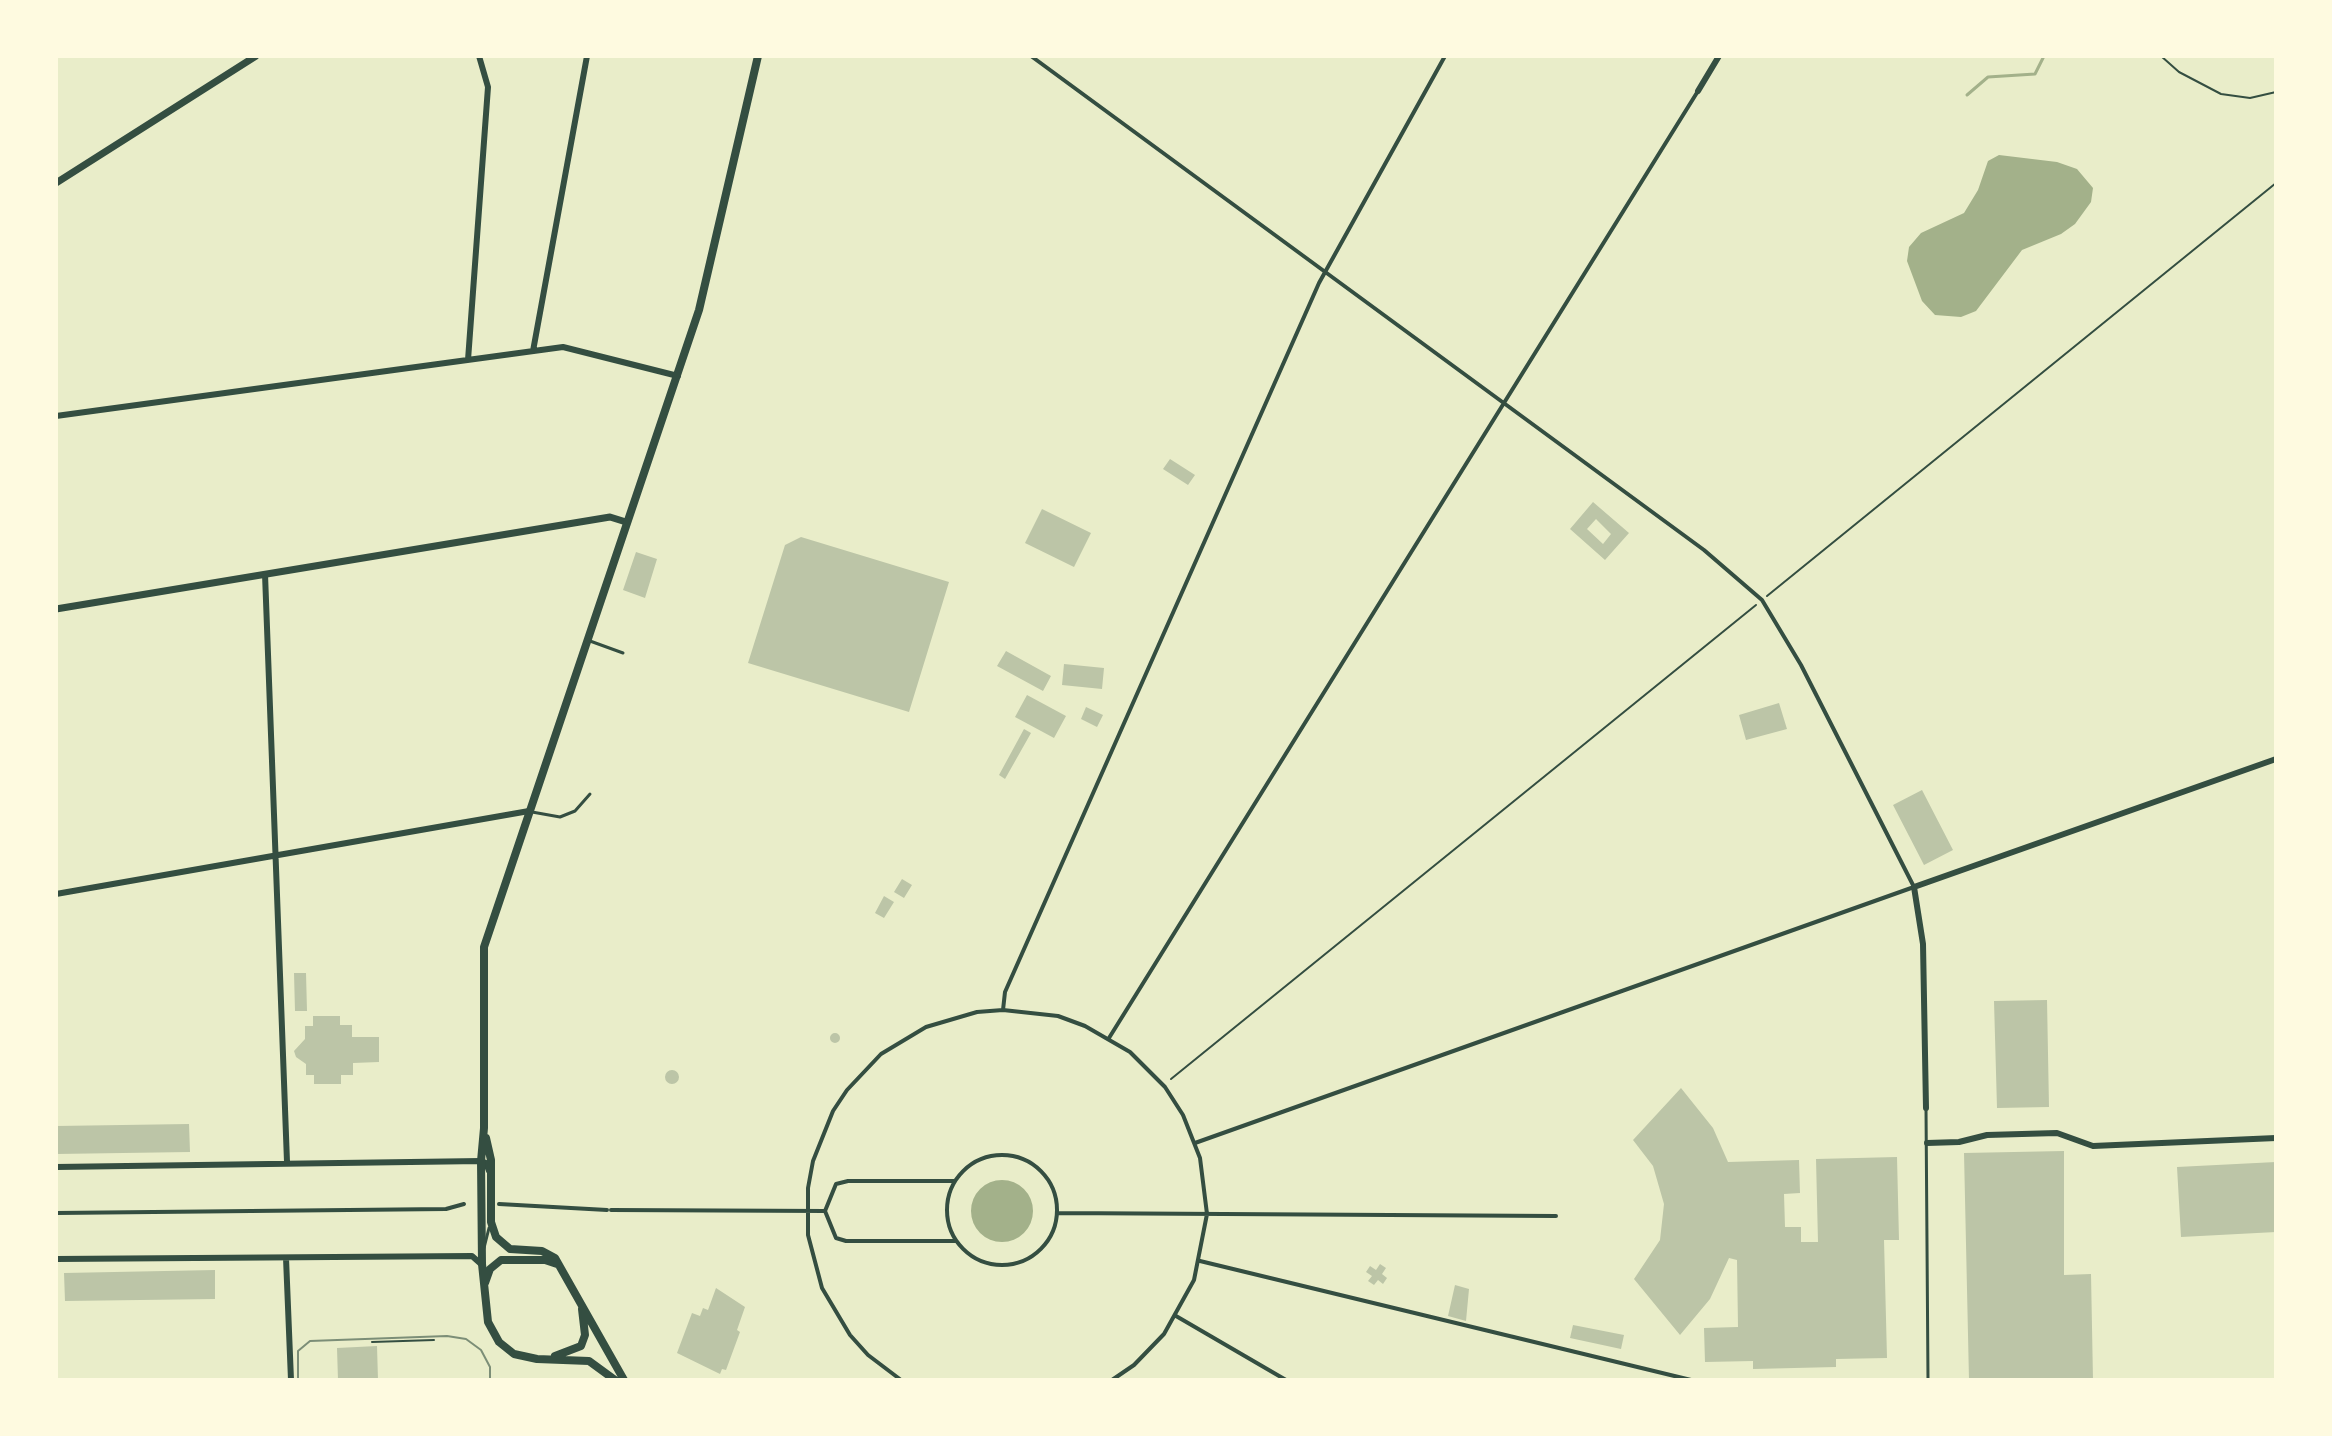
<!DOCTYPE html>
<html>
<head>
<meta charset="utf-8">
<style>
  body { margin:0 }
  #map { position:relative; width:2332px; height:1436px; overflow:hidden; background:#e9edc9; font-family:"Libre Baskerville",serif }
  canvas { display:block }
  .frame { position:absolute; inset:0; border:58px solid #fefae0; pointer-events:none }
</style>
</head>
<body>
<div id="map">
<canvas width="2332" height="1436"></canvas>
<div class="frame"></div>
</div>
<script>
const g = document.querySelector('canvas').getContext('2d');
g.lineJoin = 'round';
function fill(path, color) { g.fillStyle = color; g.fill(path, 'evenodd'); }
const shape = rows => new Path2D(rows.map(r => 'M' + r).join(''));
function stroke(path, color, width, dash) { g.strokeStyle = color; g.lineWidth = width; g.lineCap = dash ? 'butt' : 'round'; g.setLineDash(dash || []); g.stroke(path); }
const water = shape([
  [1999,155,2057,162,2077,169,2093,188,2091,202,2075,224,2061,234,2022,250,1976,311,1961,317,1935,315,1922,301,1907,261,1909,247,1921,233,1964,213,1978,190,1988,161],
  '971 1211a31 31 0 1 1 62 0a31 31 0 1 1-62 0Z'
]);
const stream = shape([
  [1967,95,1988,77,2035,74,2044,56]
]);
const building = shape([
  [1170,459,1195,475,1188,485,1163,469],
  [1593,502,1629,533,1605,560,1570,529],
  [1596,519,1611,534,1603,544,1587,529],
  [1042,509,1091,533,1074,567,1025,543],
  [801,537,949,582,909,712,748,663,785,545],
  [636,552,657,559,645,598,623,590],
  [1006,651,1051,676,1043,691,997,666],
  [1064,664,1104,668,1102,689,1062,685],
  [1027,695,1066,716,1054,738,1015,717],
  [1779,703,1787,729,1746,740,1739,715],
  [1086,707,1103,715,1097,727,1081,719],
  [1024,729,1031,733,1005,779,999,775],
  [1922,790,1953,850,1924,865,1893,805],
  [902,879,912,885,904,898,894,892],
  [884,896,894,902,884,918,875,913],
  [294,973,306,973,307,1011,295,1011],
  [2047,1000,2049,1107,1997,1108,1994,1001],
  [313,1016,340,1016,340,1025,352,1025,352,1037,379,1037,379,1062,353,1063,353,1075,341,1075,341,1084,314,1084,314,1075,306,1075,306,1064,296,1057,294,1051,305,1039,305,1026,313,1026],
  '830 1038a5 5 0 1 1 10 0a5 5 0 1 1-10 0Z',
  '665 1077a7 7 0 1 1 14 0a7 7 0 1 1-14 0Z',
  [1681,1088,1713,1128,1728,1162,1799,1160,1800,1193,1784,1194,1785,1227,1801,1227,1801,1242,1818,1242,1816,1159,1897,1157,1899,1240,1884,1240,1887,1358,1836,1359,1836,1367,1753,1369,1753,1361,1705,1362,1704,1328,1738,1327,1737,1260,1729,1258,1710,1299,1680,1335,1634,1279,1660,1240,1664,1204,1653,1166,1633,1140],
  [189,1124,190,1152,56,1154,56,1126],
  [2064,1151,2064,1275,2091,1274,2093,1380,1969,1380,1964,1153],
  [2276,1162,2276,1232,2181,1237,2177,1167],
  [1380,1264,1386,1268,1382,1274,1387,1278,1383,1284,1378,1280,1374,1285,1368,1281,1372,1276,1366,1272,1370,1266,1376,1270],
  [215,1270,215,1299,65,1301,64,1273],
  [1455,1285,1469,1289,1466,1321,1448,1316],
  [716,1288,745,1307,737,1330,740,1332,726,1370,722,1369,720,1374,677,1353,692,1313,700,1316,703,1308,708,1310],
  [1573,1325,1624,1335,1621,1349,1570,1338],
  [377,1346,378,1380,338,1380,337,1348]
]);
const path = shape([
  [2161,56,2179,72,2221,94,2250,98,2276,92],
  [1767,596,2276,183],
  [1171,1079,1756,605],
  [372,1342,434,1340]
]);
const service = shape([
  [590,641,623,653],
  [532,812,560,817,575,811,590,794],
  [1926,1108,1928,1380],
  [484,1248,489,1228]
]);
const pedestrian = shape([
  [1031,56,1704,550,1762,600,1801,665,1914,887,1195,1143],
  [1003,1010,1005,992,1319,283,1445,56],
  [1109,1038,1698,91],
  '947 1210a55 55 0 1 1 110 0a55 55 0 1 1-110 0Z',
  [955,1181,848,1181,836,1184,825,1211,836,1238,846,1241,956,1241],
  [499,1204,607,1210],
  [611,1210,825,1211],
  [56,1213,446,1209,464,1204],
  [1057,1213,1556,1216],
  [1200,1261,1691,1380],
  [1176,1316,1286,1380],
  [901,1380,868,1355,850,1335,822,1288,808,1235,808,1188,813,1161,833,1111,847,1090,881,1054,926,1027,977,1012,1003,1010,1058,1016,1085,1026,1130,1052,1165,1087,1183,1115,1200,1158,1207,1214,1194,1280,1164,1334,1134,1365,1112,1380]
]);
const minor = shape([
  [1698,91,1719,56],
  [533,351,587,56],
  [468,360,488,87,479,56],
  [56,416,563,347,678,376],
  [265,574,287,1162],
  [56,894,529,811],
  [1926,1108,1923,944,1914,887,2276,759],
  [1927,1143,1959,1142,1987,1135,2057,1133,2093,1146,2276,1138],
  [56,1167,481,1161,486,1163,489,1171],
  [286,1258,291,1380],
  [56,1259,472,1256,481,1264]
]);
const tertiary = shape([
  [56,183,256,56],
  [56,609,610,517,626,522]
]);
const secondary = shape([
  [486,1138,491,1160,491,1222,496,1237,510,1249,542,1251,555,1258,624,1380],
  [485,1283,490,1269,501,1260,545,1260,557,1264],
  [555,1356,581,1346,585,1335,582,1309],
  [615,1380,589,1361,537,1359,514,1354,499,1342,488,1322,482,1264,481,1161,484,1128,484,947,699,310,758,56]
]);
const tram = shape([
  [298,1380,298,1351,310,1341,447,1336,466,1339,481,1350,490,1367,490,1380]
]);
fill(water, '#a3b18a');
stroke(stream, '#a3b18a', 3);
fill(building, '#bcc5a7');
stroke(path, '#344e41', 2);
stroke(service, '#344e41', 3);
stroke(pedestrian, '#344e41', 4);
stroke(minor, '#344e41', 6);
stroke(tertiary, '#344e41', 7);
stroke(secondary, '#344e41', 8);
stroke(tram, '#7c8e77', 2);
</script>
</body>
</html>
